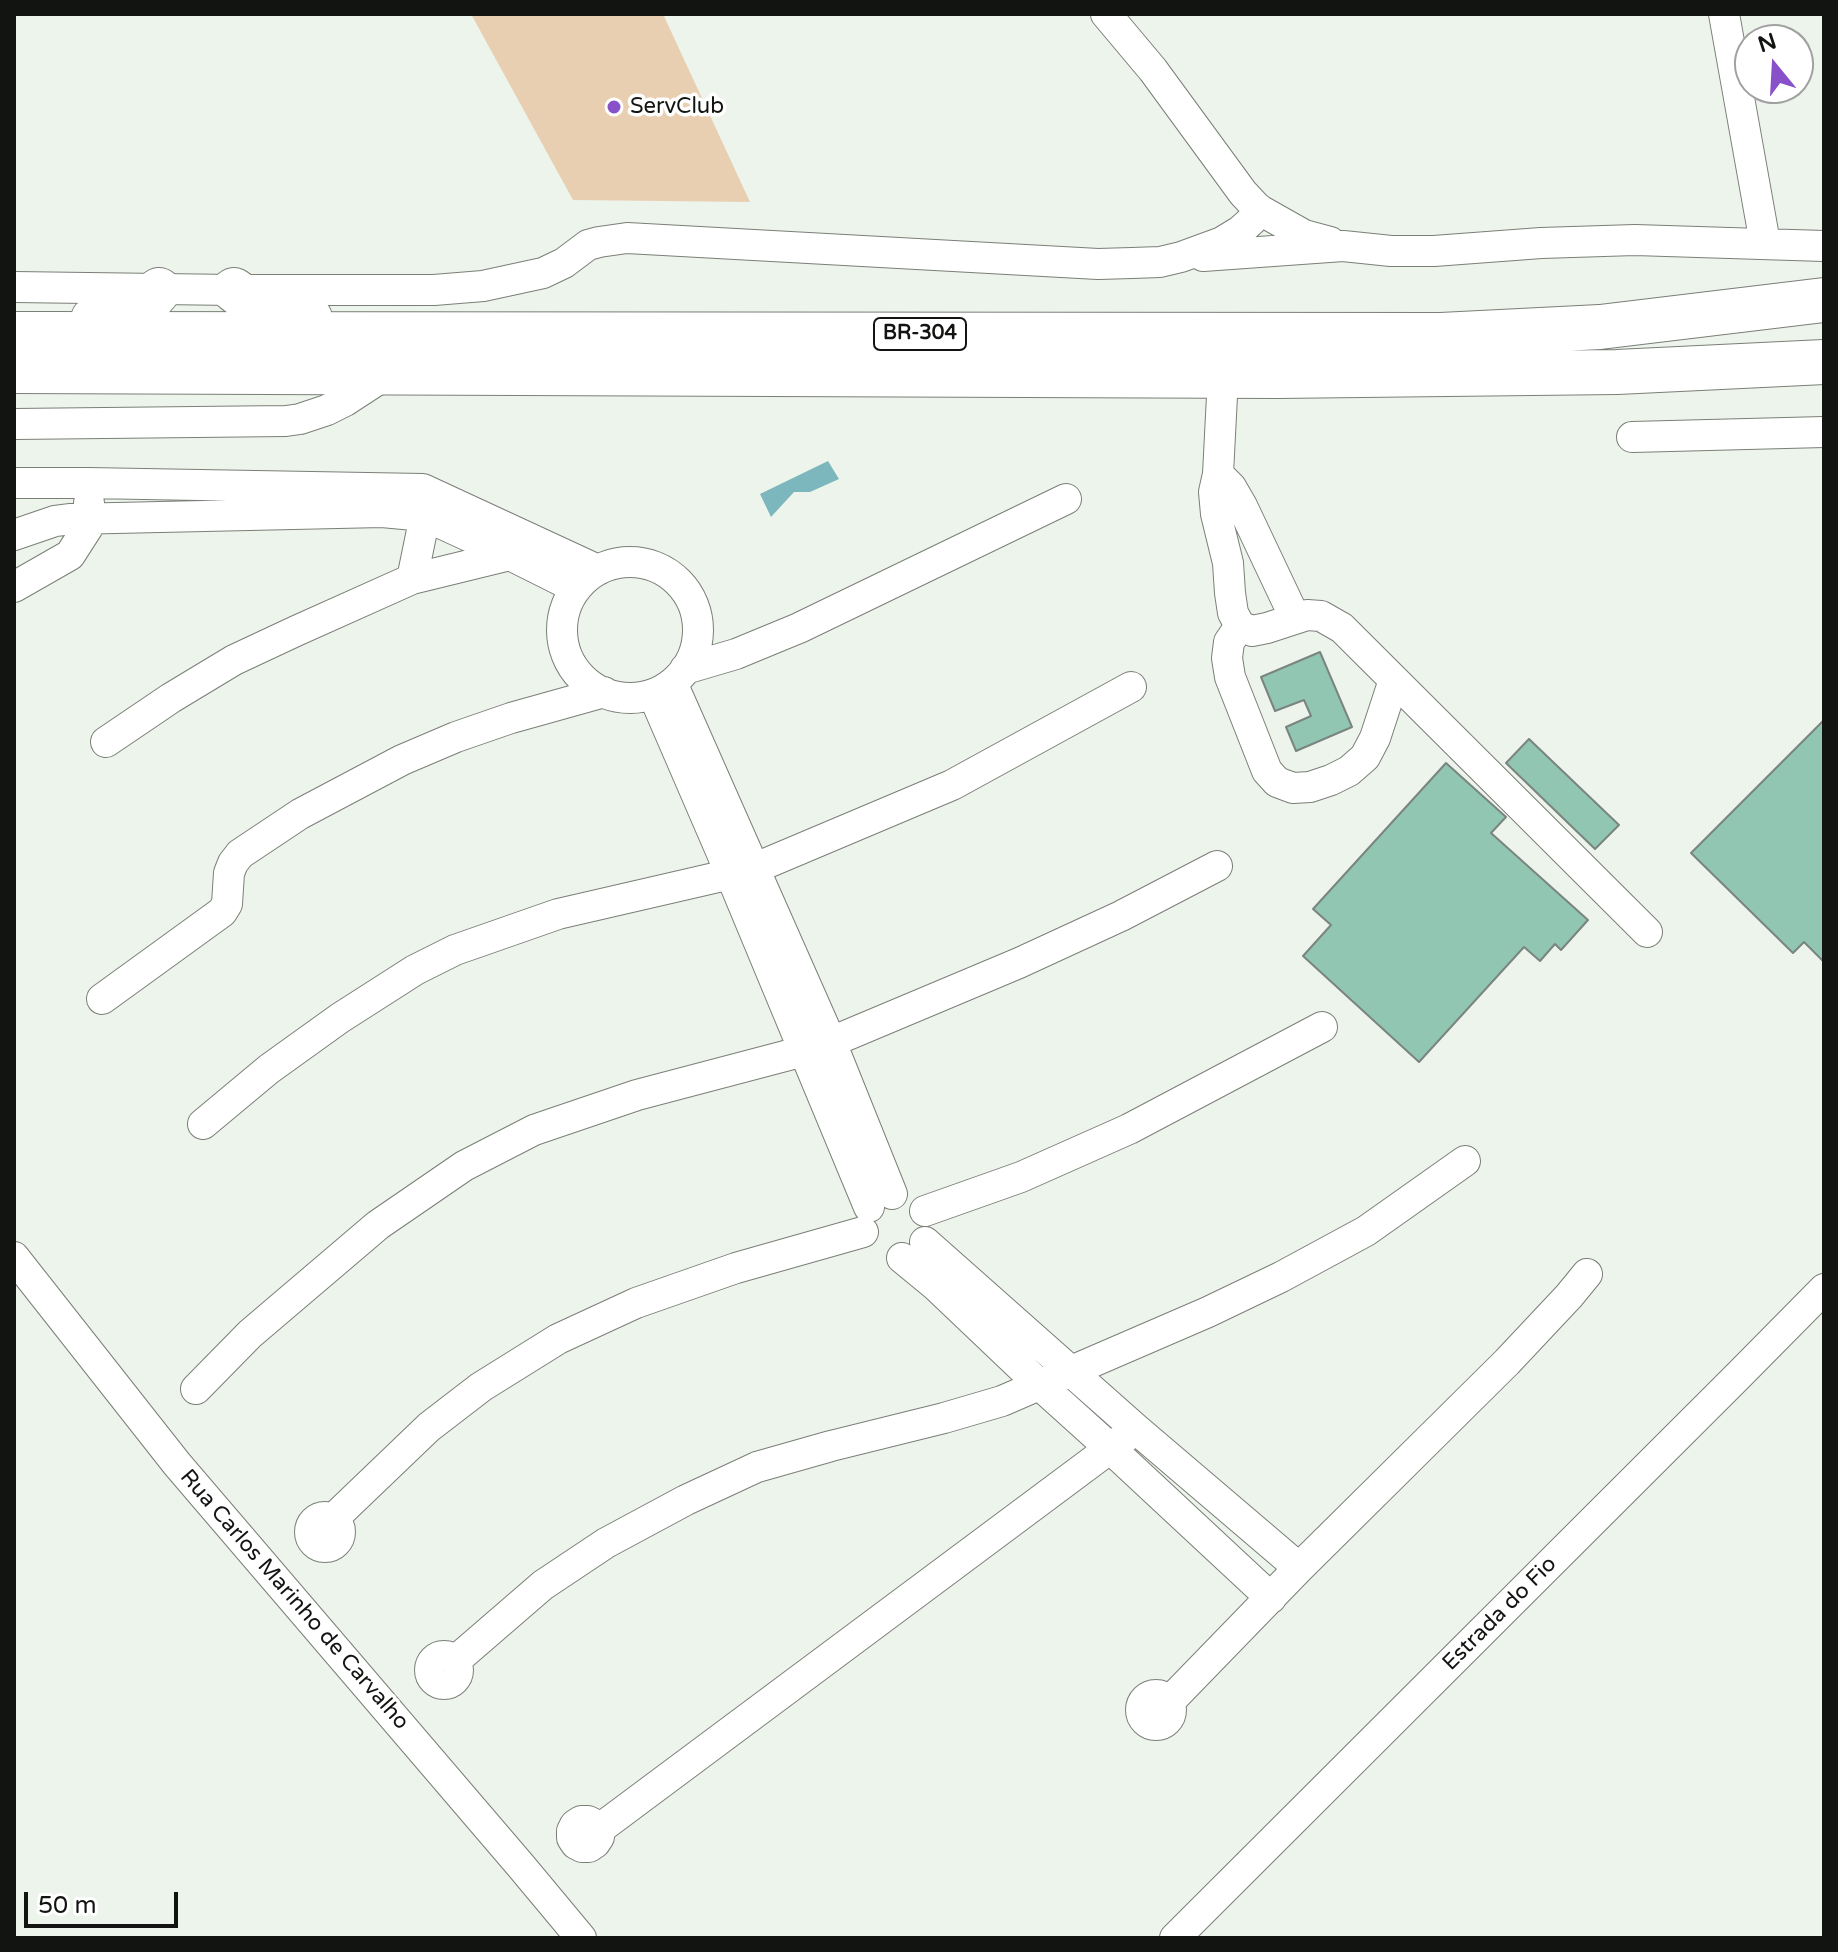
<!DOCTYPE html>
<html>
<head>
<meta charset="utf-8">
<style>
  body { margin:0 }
  #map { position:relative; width:1838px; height:1952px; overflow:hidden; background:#edf4eb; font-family:"Varela Round",sans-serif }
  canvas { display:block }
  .frame { position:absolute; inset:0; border:16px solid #121411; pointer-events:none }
  .north { position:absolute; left:1734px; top:24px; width:80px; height:80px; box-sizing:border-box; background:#fff; border:2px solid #a0a1a0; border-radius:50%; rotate:342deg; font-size:22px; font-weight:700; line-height:32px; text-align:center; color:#121411 }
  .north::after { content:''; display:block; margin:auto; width:28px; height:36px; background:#8851c9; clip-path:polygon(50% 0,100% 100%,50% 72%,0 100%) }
  .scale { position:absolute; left:24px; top:1892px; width:154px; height:36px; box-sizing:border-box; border:4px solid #121411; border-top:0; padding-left:10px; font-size:24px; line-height:28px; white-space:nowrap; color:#121411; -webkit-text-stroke:6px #fff; paint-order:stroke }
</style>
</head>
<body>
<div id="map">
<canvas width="1838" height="1952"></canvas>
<div class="frame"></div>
<div class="north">N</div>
<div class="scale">50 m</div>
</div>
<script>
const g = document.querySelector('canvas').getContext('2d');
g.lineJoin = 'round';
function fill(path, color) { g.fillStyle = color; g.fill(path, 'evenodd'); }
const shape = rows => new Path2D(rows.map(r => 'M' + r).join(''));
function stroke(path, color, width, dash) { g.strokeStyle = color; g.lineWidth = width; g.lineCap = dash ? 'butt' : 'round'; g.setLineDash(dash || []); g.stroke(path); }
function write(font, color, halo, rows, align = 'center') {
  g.font = font + ' "Varela Round",sans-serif'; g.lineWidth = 7; g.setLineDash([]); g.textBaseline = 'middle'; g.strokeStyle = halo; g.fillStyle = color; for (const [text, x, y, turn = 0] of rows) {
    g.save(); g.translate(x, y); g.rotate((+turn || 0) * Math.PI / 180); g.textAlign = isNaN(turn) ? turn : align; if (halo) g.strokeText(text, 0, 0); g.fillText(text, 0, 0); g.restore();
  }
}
const green = shape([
  [471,14,663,14,750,202,573,200]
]);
const water = shape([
  [828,461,839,479,810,492,794,492,771,517,760,494]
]);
const building = shape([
  [1320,652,1352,727,1296,751,1286,727,1311,716,1304,700,1275,711,1261,677,1320,652],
  [1824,720,1824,962,1804,942,1793,953,1691,853,1824,720],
  [1529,739,1619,825,1595,849,1506,763,1529,739],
  [1446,763,1506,817,1491,833,1588,920,1561,950,1555,944,1540,961,1524,947,1419,1062,1303,956,1331,925,1313,909,1446,763]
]);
const minor = shape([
  [1106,14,1153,70,1243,193,1258,209,1304,235,1330,242],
  [1724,14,1765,243],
  [1203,256,1343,246,1391,251,1434,251,1541,243,1635,240,1824,246],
  [14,287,234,290,434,290,483,286,543,273,564,263,588,245,599,242,627,238,1098,264,1132,263,1160,262,1181,257,1222,242,1240,231,1251,221,1259,209],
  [1223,376,1218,474,1214,492,1216,514,1228,563,1230,593,1233,613,1240,626,1252,631,1267,628,1307,615,1321,616,1342,628,1647,932],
  [14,424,286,421,300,419,327,410,345,401,388,373],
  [1632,437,1824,432],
  [1218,474,1231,487,1242,506,1295,618],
  [14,483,88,483,423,489,598,570],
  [14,535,55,521,71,519,382,512,425,516,510,555,576,588],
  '562 630a68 68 0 1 1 136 0a68 68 0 1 1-136 0Z',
  [412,579,425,516,424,498],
  [14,587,70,555,88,527,90,519,89,503],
  [1240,626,1229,642,1227,658,1230,677,1267,771,1277,782,1293,788,1310,787,1331,780,1349,771,1365,757,1375,738,1394,680],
  [685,669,736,654,799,628,1066,499],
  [673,685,831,1042,892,1194],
  [653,694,723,856,869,1207],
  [106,742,171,698,234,660,296,631,412,579,510,555],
  [102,999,222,912,227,904,229,873,233,863,240,854,300,814,402,760,456,737,511,718,604,692],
  [203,1124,269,1069,340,1018,415,970,455,950,558,914,753,869,952,785,1131,687],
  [925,1211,1021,1177,1129,1129,1322,1027],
  [925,1242,1136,1429,1299,1568],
  [14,1257,177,1464,521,1866,581,1938],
  [902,1258,936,1286,1040,1385,1111,1449,1271,1598],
  [196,1389,250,1334,378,1225,464,1166,534,1130,637,1095,804,1051,831,1042,1019,963,1121,916,1217,866],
  '310 1532a15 15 0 1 1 30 0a15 15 0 1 1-30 0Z',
  [333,1519,429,1427,481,1387,558,1339,636,1303,736,1268,863,1232],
  '430 1670a14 14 0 1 1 28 0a14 14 0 1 1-28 0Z',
  [455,1661,543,1585,606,1543,686,1500,757,1467,831,1446,944,1418,1002,1401,1208,1312,1281,1277,1366,1231,1465,1161],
  '1141 1710a15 15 0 1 1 30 0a15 15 0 1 1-30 0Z',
  [1169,1702,1299,1568,1507,1362,1569,1296,1587,1274],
  [598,1830,594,1824,588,1821,581,1821,575,1825,572,1831,572,1838,576,1844,582,1847,589,1847,595,1843,599,1837,598,1830,1136,1429],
  [1175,1938,1738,1376,1824,1289]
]);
const highway = shape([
  [234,290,254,305,269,310,310,318],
  [93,319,129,317,135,315,140,312,159,290],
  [14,334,1441,335,1600,327,1824,300],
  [14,371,1277,376,1617,372,1824,362]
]);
const markers = [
  [614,107,8,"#8851c9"]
];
const shields = [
  [920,334,92]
];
const shieldNames = [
  ["BR-304",920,334]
];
const poiNames = [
  ["ServClub",630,107]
];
const streetNames = [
  ["Rua Carlos Marinho de Carvalho",294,1600,49],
  ["Estrada do Fio",1500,1614,-45]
];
fill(green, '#e9cfb1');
fill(water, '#7bb7bc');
fill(building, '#90c6b2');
stroke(building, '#7a8480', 2);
stroke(minor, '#7a7f77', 32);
stroke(highway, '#7a7f77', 46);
stroke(minor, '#fff', 30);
stroke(highway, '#fff', 44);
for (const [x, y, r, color] of markers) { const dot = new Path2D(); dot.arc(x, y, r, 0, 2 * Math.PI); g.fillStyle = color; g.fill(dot); stroke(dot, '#fff', 3); }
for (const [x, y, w] of shields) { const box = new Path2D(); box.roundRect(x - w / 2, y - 16, w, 32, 6); g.fillStyle = '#fff'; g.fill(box); stroke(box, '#121411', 2); }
write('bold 20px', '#121411', null, shieldNames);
write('22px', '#121411', '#fff', poiNames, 'left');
write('22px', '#121411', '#fff', streetNames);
</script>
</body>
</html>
